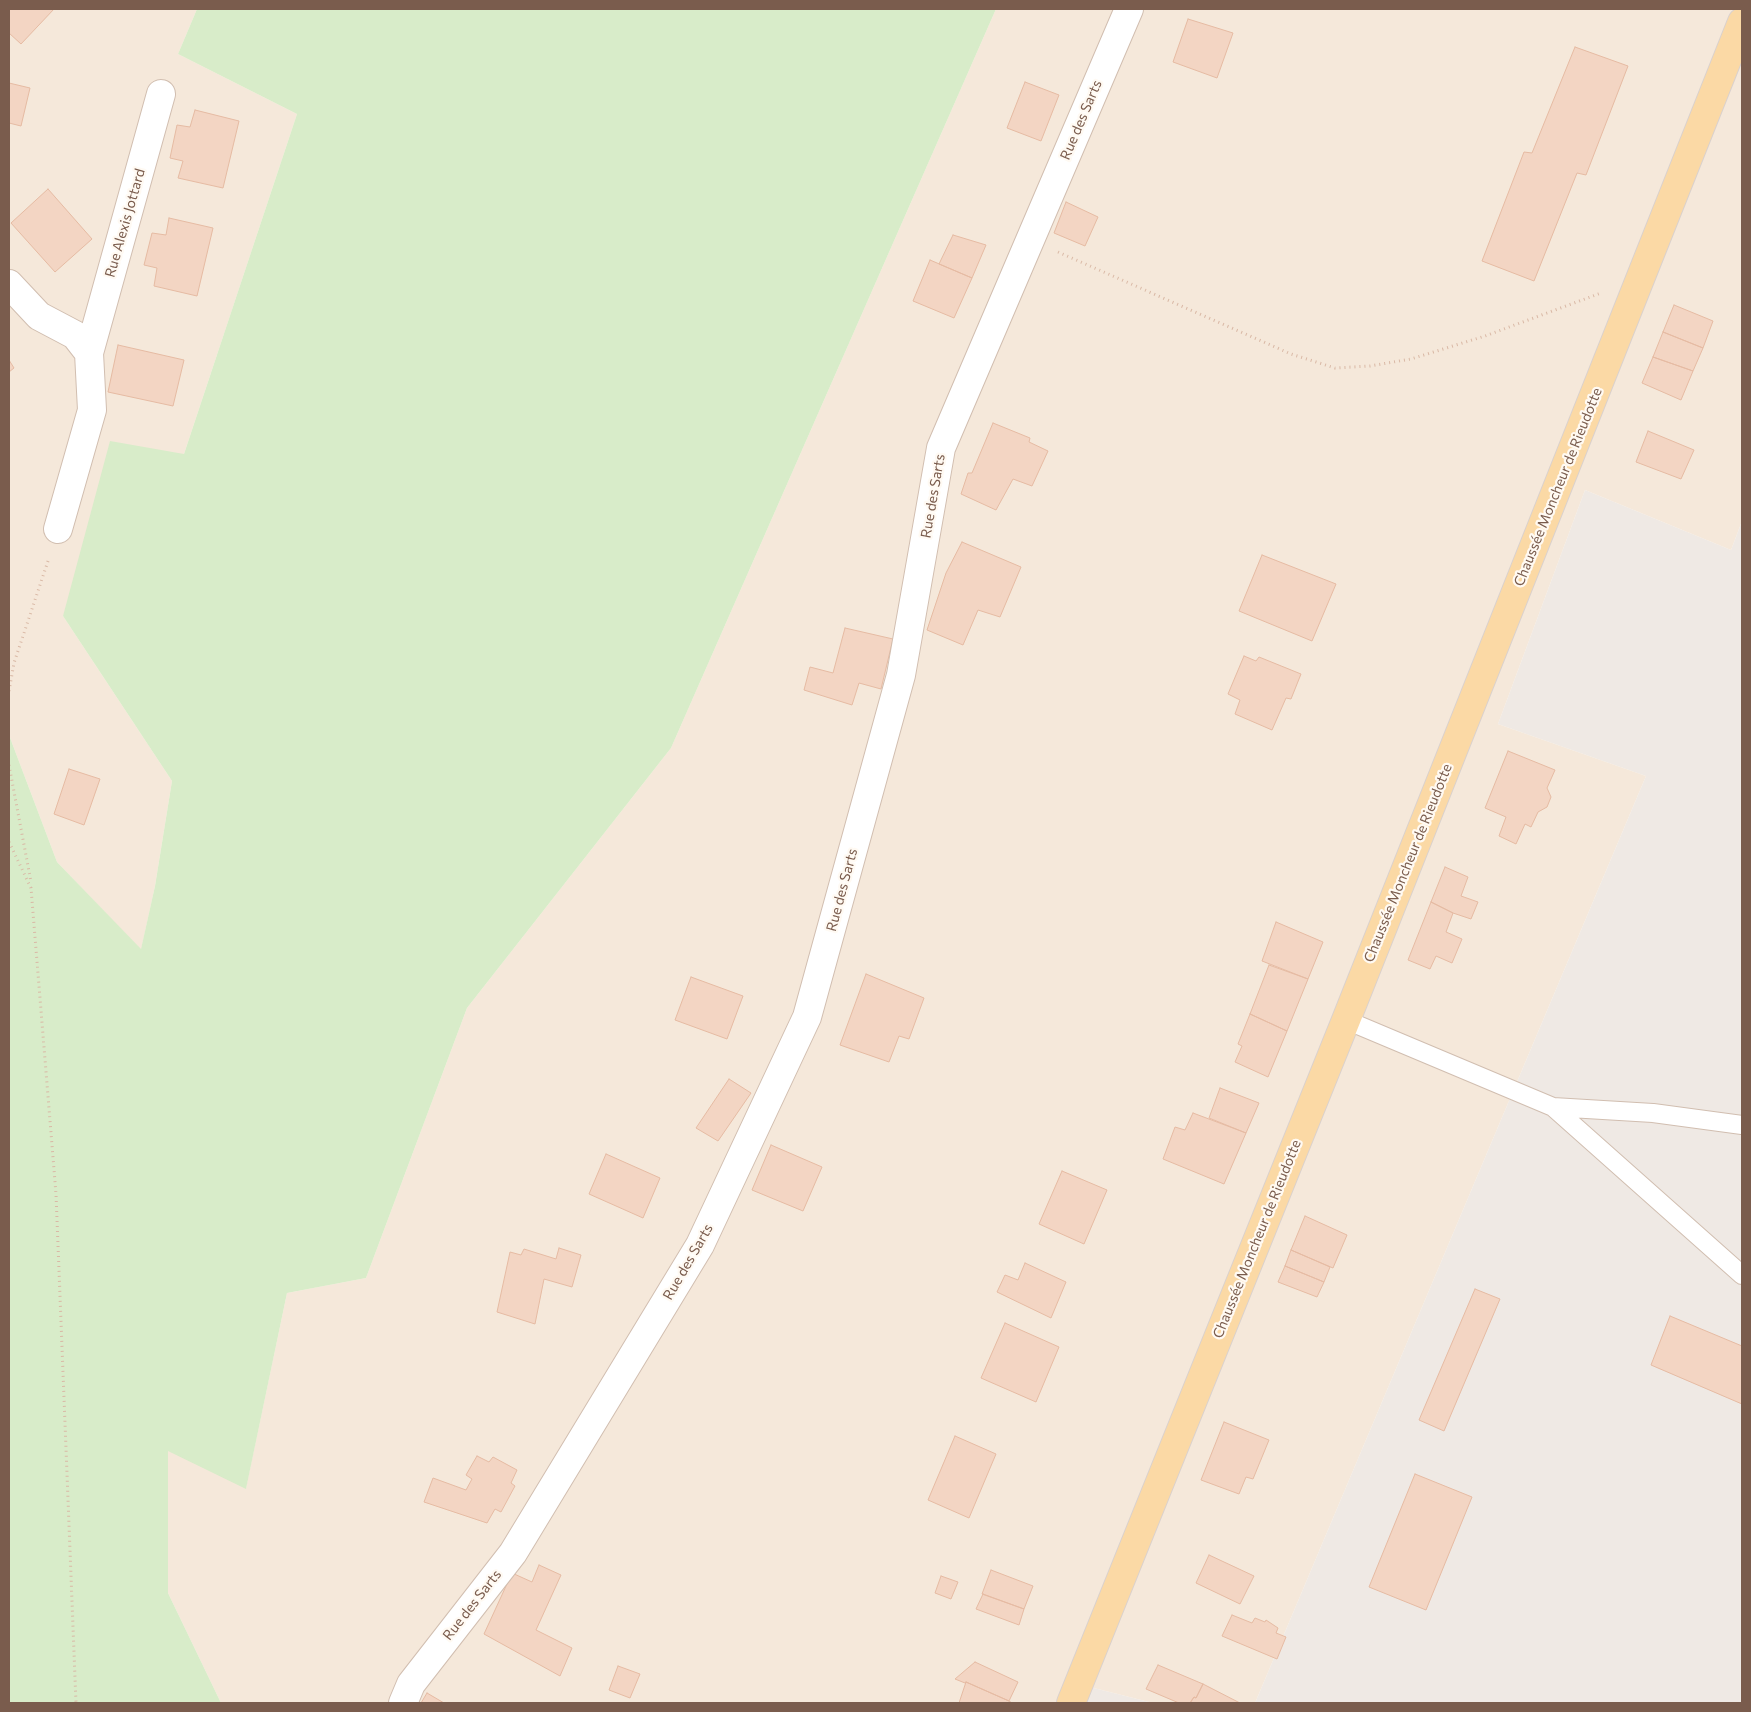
<!DOCTYPE html>
<html>
<head>
<meta charset="utf-8">
<style>
  body { margin:0 }
  #map { position:relative; width:1751px; height:1712px; overflow:hidden; background:#fdf6ec; font-family:Commissioner,sans-serif }
  canvas { display:block }
  .frame { position:absolute; inset:0; border:10px solid #7a5c4d; pointer-events:none }
</style>
</head>
<body>
<div id="map">
<canvas width="1751" height="1712"></canvas>
<div class="frame"></div>
</div>
<script>
const g = document.querySelector('canvas').getContext('2d');
g.lineJoin = 'round';
function fill(path, color) { g.fillStyle = color; g.fill(path, 'evenodd'); }
const shape = rows => new Path2D(rows.map(r => 'M' + r).join(''));
function stroke(path, color, width, dash) { g.strokeStyle = color; g.lineWidth = width; g.lineCap = dash ? 'butt' : 'round'; g.setLineDash(dash || []); g.stroke(path); }
function write(font, color, halo, rows, align = 'center') {
  g.font = font + ' Commissioner,sans-serif'; g.lineWidth = 4.5; g.setLineDash([]); g.textBaseline = 'middle'; g.strokeStyle = halo; g.fillStyle = color; for (const [text, x, y, turn = 0] of rows) {
    g.save(); g.translate(x, y); g.rotate((+turn || 0) * Math.PI / 180); g.textAlign = isNaN(turn) ? turn : align; if (halo) g.strokeText(text, 0, 0); g.fillText(text, 0, 0); g.restore();
  }
}
const residential = shape([
  [9,9,197,9,178,54,297,114,184,454,63,616,172,781,155,886,141,950,57,862,9,735],
  [996,9,1742,9,1742,521,1731,550,1585,490,1498,724,1646,776,1255,1703,1153,1703,1078,1684,1071,1703,221,1703,168,1593,168,1450,246,1488,287,1293,366,1278,467,1008,671,748]
]);
const industrial = shape([
  [1585,490,1731,550,1742,521,1742,1703,1255,1703,1646,776,1498,724],
  [1078,1684,1153,1703,1071,1703]
]);
const green = shape([
  [197,9,996,9,671,748,467,1008,366,1278,287,1293,246,1489,168,1451,168,1593,221,1703,9,1703,9,735,57,862,141,949,155,886,172,781,63,616,110,441,184,454,297,114,178,54]
]);
const building = shape([
  [9,9,54,9,21,44,9,33,9,9],
  [1188,19,1233,33,1217,78,1173,62,1188,19],
  [1575,47,1628,66,1586,175,1577,173,1534,281,1482,261,1524,152,1532,153,1575,47],
  [1025,82,1059,95,1041,141,1007,128,1025,82],
  [9,83,30,88,21,126,9,123,9,83],
  [195,110,239,121,223,188,178,178,183,161,170,158,177,125,190,127,195,110],
  [48,189,92,239,55,272,11,223,48,189],
  [1066,202,1098,217,1085,246,1054,233,1066,202],
  [169,218,213,228,197,296,154,286,157,268,144,265,152,233,166,235,169,218],
  [953,235,986,245,972,278,939,264,953,235],
  [930,260,972,278,954,318,913,301,930,260],
  [1674,305,1713,321,1703,348,1663,332,1674,305],
  [1663,332,1703,348,1693,371,1653,357,1663,332],
  [118,345,184,360,173,406,108,392,118,345],
  [1653,357,1693,371,1681,400,1642,383,1653,357],
  [9,360,14,368,9,372,9,360],
  [993,423,1030,438,1029,442,1048,451,1032,486,1013,479,996,510,961,494,968,473,972,473,993,423],
  [1648,431,1694,450,1681,479,1636,462,1648,431],
  [962,542,1021,567,1000,617,978,610,963,645,927,630,946,573,962,542],
  [1262,555,1336,584,1312,641,1239,611,1262,555],
  [845,628,893,639,881,689,859,683,852,705,804,690,810,667,833,673,845,628],
  [1244,656,1256,661,1259,657,1301,674,1291,699,1286,698,1272,730,1235,714,1240,700,1228,694,1244,656],
  [1508,751,1555,770,1547,788,1551,797,1547,807,1538,812,1531,827,1525,824,1516,844,1499,836,1506,817,1485,808,1508,751],
  [69,769,100,779,84,825,54,814,69,769],
  [1445,867,1468,877,1461,896,1478,902,1471,919,1453,913,1431,902,1445,867],
  [1431,902,1453,913,1446,932,1462,939,1452,963,1436,956,1430,969,1408,960,1431,902],
  [1276,922,1323,942,1308,979,1262,961,1276,922],
  [1269,965,1308,979,1287,1031,1250,1014,1269,965],
  [866,974,924,998,909,1039,899,1036,889,1062,840,1045,866,974],
  [691,977,743,996,727,1039,675,1020,691,977],
  [1250,1014,1287,1031,1268,1077,1235,1062,1242,1046,1238,1044,1250,1014],
  [729,1079,751,1093,718,1141,696,1128,729,1079],
  [1220,1088,1259,1103,1246,1133,1209,1118,1220,1088],
  [1193,1113,1246,1133,1224,1184,1163,1159,1175,1127,1185,1130,1193,1113],
  [771,1145,822,1167,803,1211,752,1190,771,1145],
  [606,1154,660,1178,643,1218,589,1194,606,1154],
  [1062,1171,1107,1190,1084,1244,1039,1224,1062,1171],
  [1305,1216,1347,1235,1333,1268,1291,1250,1305,1216],
  [559,1248,581,1255,572,1287,544,1279,535,1324,497,1312,510,1252,521,1255,524,1249,556,1259,559,1248],
  [1291,1250,1330,1267,1324,1282,1285,1266,1291,1250],
  [1025,1263,1066,1282,1051,1318,997,1292,1005,1275,1018,1280,1025,1263],
  [1285,1266,1324,1282,1317,1297,1278,1282,1285,1266],
  [1475,1289,1500,1299,1444,1431,1419,1420,1475,1289],
  [1670,1316,1742,1346,1742,1404,1651,1365,1670,1316],
  [1005,1323,1059,1347,1036,1402,981,1378,1005,1323],
  [1224,1422,1269,1440,1253,1479,1246,1477,1239,1494,1201,1480,1224,1422],
  [955,1436,996,1454,969,1518,928,1500,955,1436],
  [477,1456,489,1462,493,1457,517,1470,511,1483,515,1486,501,1512,495,1509,487,1523,424,1502,433,1478,466,1490,472,1479,466,1475,477,1456],
  [1415,1474,1472,1497,1426,1610,1369,1587,1415,1474],
  [1209,1555,1254,1576,1240,1604,1196,1583,1209,1555],
  [539,1565,561,1575,536,1630,572,1648,560,1676,484,1634,512,1573,532,1582,539,1565],
  [991,1570,1033,1586,1024,1609,982,1594,991,1570],
  [941,1576,958,1582,951,1599,935,1593,941,1576],
  [983,1594,1024,1609,1019,1625,976,1609,983,1594],
  [1232,1615,1252,1623,1255,1618,1265,1622,1266,1620,1278,1628,1276,1633,1286,1637,1277,1659,1222,1636,1232,1615],
  [975,1662,1018,1682,1009,1701,966,1682,965,1683,955,1679,975,1662],
  [1158,1665,1203,1684,1196,1698,1194,1697,1190,1703,1179,1703,1146,1689,1158,1665],
  [618,1666,640,1674,630,1698,609,1690,618,1666],
  [966,1682,1009,1701,1012,1703,959,1703,966,1682],
  [1203,1684,1240,1703,1190,1703,1194,1697,1196,1698,1203,1684],
  [427,1693,444,1703,421,1703,427,1693]
]);
const path = shape([
  [1058,252,1291,354,1335,368,1370,366,1411,359,1485,336,1601,293],
  [9,691,14,663,49,558],
  [9,765,31,882],
  [9,842,31,888,56,1194,76,1703]
]);
const service = shape([
  [1346,1020,1553,1107,1742,1275],
  [1553,1107,1653,1113,1742,1125]
]);
const minor = shape([
  [9,284,39,316,75,335,89,353,92,410,58,529],
  [89,353,161,94],
  [403,1703,411,1684,513,1553,700,1245,807,1017,901,675,941,448,1129,9]
]);
const primary = shape([
  [1071,1703,1346,1020,1742,22]
]);
const streetNames = [
  ["Rue des Sarts",1081,120,-67],
  ["Rue Alexis Jottard",125,223,-74],
  ["Chaussée Moncheur de Rieudotte",1558,487,-68],
  ["Rue des Sarts",933,496,-80],
  ["Chaussée Moncheur de Rieudotte",1408,863,-68],
  ["Rue des Sarts",842,890,-75],
  ["Chaussée Moncheur de Rieudotte",1257,1239,-68],
  ["Rue des Sarts",688,1262,-60],
  ["Rue des Sarts",472,1605,-52]
];
fill(residential, '#f5e8da');
fill(industrial, '#efe9e4');
fill(green, '#d8ecc9');
fill(building, '#f3d5c3');
stroke(building, '#e6bba3', 1);
stroke(service, '#d1beb0', 20);
stroke(minor, '#d1beb0', 30);
stroke(primary, '#dad1cd', 30);
stroke(path, '#d9b8a5', 3, [1, 4]);
stroke(service, '#fff', 18);
stroke(minor, '#fff', 28);
stroke(primary, '#fbd9a5', 28);
write('14px', '#7a5c4d', '#fffaf3', streetNames);
</script>
</body>
</html>
